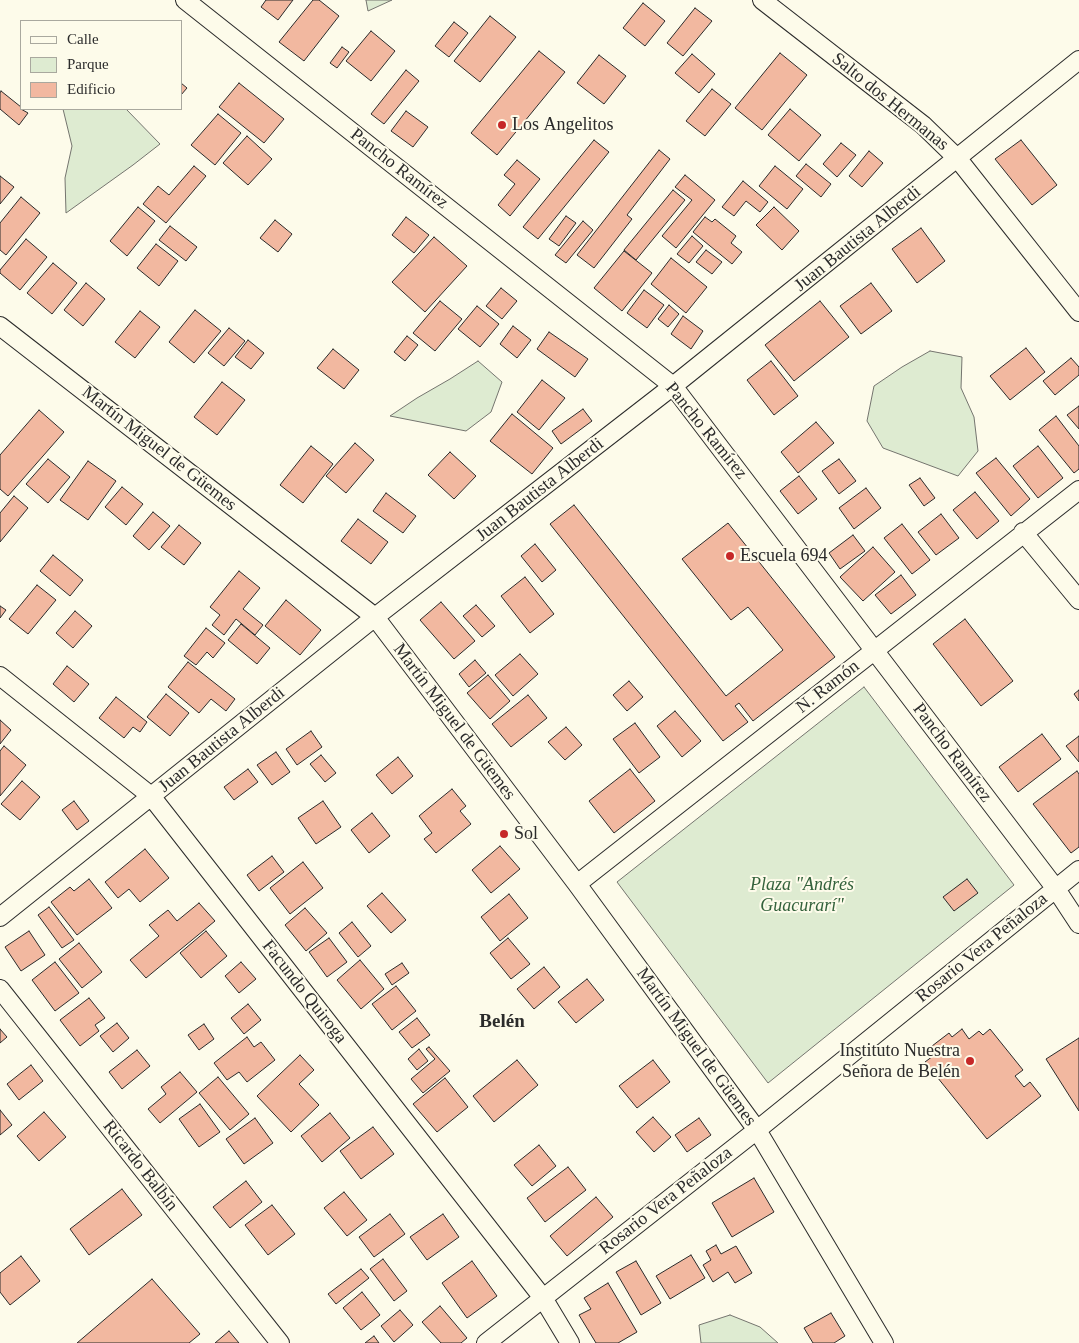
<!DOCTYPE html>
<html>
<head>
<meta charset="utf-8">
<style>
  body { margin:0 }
  #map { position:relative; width:1079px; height:1343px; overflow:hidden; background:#fdfbea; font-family:"Times New Roman",serif }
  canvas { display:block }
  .legend { position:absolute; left:20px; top:20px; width:162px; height:90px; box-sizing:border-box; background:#fdfbea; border:1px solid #a9a89e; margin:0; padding:6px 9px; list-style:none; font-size:15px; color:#2b2b2b }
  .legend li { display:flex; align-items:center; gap:10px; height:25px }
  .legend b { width:25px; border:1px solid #a9a89e }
</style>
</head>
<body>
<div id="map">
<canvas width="1079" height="1343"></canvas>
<ul class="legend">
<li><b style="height:6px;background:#fdfbea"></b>Calle</li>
<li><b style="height:14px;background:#deebd1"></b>Parque</li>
<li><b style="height:14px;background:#f2b8a0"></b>Edificio</li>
</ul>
</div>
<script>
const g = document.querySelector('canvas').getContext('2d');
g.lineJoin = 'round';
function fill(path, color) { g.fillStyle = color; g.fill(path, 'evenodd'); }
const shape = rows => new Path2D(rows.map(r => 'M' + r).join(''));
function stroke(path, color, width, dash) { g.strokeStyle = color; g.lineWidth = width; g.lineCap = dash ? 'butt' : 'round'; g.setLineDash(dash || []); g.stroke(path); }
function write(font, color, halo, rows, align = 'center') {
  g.font = font + ' "Times New Roman",serif'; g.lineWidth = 4; g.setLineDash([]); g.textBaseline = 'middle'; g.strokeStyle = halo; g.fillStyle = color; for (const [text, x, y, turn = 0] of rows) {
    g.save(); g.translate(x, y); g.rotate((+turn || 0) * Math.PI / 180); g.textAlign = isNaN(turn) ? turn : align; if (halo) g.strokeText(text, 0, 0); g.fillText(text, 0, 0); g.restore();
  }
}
const green = shape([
  [366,0,392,0,368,11,366,0],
  [63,109,126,109,160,144,133,165,66,213,65,178,72,146,63,109],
  [930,351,962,357,961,388,974,417,978,451,958,476,883,448,867,421,874,386,902,367,930,351],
  [478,361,502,382,491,412,466,431,390,416,417,398,450,379,478,361],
  [864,687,1014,885,768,1083,617,882,864,687],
  [730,1315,760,1327,778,1343,701,1343,699,1325,730,1315]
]);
const building = shape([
  [266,0,293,0,278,20,261,7,266,0],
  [313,0,319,0,339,16,304,61,279,42,313,0],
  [643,3,665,21,645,46,623,28,643,3],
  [695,8,712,21,683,56,667,43,695,8],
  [490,16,516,37,480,82,454,61,490,16],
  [454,22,468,33,449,57,435,46,454,22],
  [371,31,395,51,371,81,346,61,371,31],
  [342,47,349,52,337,68,330,63,342,47],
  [539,51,565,72,497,155,471,133,539,51],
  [780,53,807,75,762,130,735,108,780,53],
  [692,54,715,74,699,93,675,73,692,54],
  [599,55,626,76,604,104,577,83,599,55],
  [406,70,419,81,384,124,371,114,406,70],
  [181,83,187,88,181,95,181,83],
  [239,83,284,119,264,143,219,107,239,83],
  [712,89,731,104,705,136,686,121,712,89],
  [1,91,21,107,21,109,28,113,19,125,0,109,0,93,1,91],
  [790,109,821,135,799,161,768,135,790,109],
  [406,111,428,127,413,147,391,131,406,111],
  [218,114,241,133,215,165,191,145,218,114],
  [247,136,272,159,248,185,223,163,247,136],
  [594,140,609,152,538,239,523,227,594,140],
  [1021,140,1057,185,1032,205,995,159,1021,140],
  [841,143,856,155,837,177,823,164,841,143],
  [659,150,670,159,627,215,632,219,594,268,577,255,659,150],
  [869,151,883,163,862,187,849,176,869,151],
  [517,160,540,179,510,216,498,205,515,184,504,175,517,160],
  [806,164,831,184,821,197,796,176,806,164],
  [194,166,206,176,166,223,143,204,158,186,169,195,194,166],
  [775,166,803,189,787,209,759,186,775,166],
  [685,175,715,200,676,248,662,236,692,200,675,187,685,175],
  [0,176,14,187,0,204,0,176],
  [743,181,768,202,760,212,746,201,734,216,722,207,743,181],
  [673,190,685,200,636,260,624,250,673,190],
  [21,197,40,213,6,255,0,250,0,223,21,197],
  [138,207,155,221,127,256,110,241,138,207],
  [774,207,799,231,782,250,756,225,774,207],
  [566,216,576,223,559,246,549,239,566,216],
  [406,217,429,235,414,253,392,235,406,217],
  [705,217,712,222,715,219,736,236,731,243,742,252,732,264,693,232,705,217],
  [275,220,292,234,278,252,260,238,275,220],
  [583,221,593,230,566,263,555,255,583,221],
  [170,226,197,247,186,261,159,240,170,226],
  [921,228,945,261,917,283,892,249,921,228],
  [692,236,703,246,689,263,677,254,692,236],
  [434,237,467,266,425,312,392,282,434,237],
  [26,239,47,257,20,290,0,273,0,270,26,239],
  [156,244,178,261,159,286,137,268,156,244],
  [706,250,722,262,712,274,696,262,706,250],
  [624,251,652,273,622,311,594,288,624,251],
  [671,258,707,287,686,313,651,284,671,258],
  [53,263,77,283,52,314,27,293,53,263],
  [86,283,105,299,83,326,64,310,86,283],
  [871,283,892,311,861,334,840,306,871,283],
  [501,288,517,301,502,319,486,306,501,288],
  [644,290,664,305,647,328,627,313,644,290],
  [440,301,462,319,435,351,413,333,440,301],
  [820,301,849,337,794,381,765,345,820,301],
  [669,305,679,314,668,327,658,319,669,305],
  [477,306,499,324,480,347,458,329,477,306],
  [195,310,221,331,194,363,169,342,195,310],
  [140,311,160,327,135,358,115,342,140,311],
  [683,316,703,331,691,349,671,334,683,316],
  [513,326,531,340,517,358,500,344,513,326],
  [229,328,245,341,224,366,208,353,229,328],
  [549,332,588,359,575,377,537,349,549,332],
  [407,336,418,345,405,361,394,352,407,336],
  [248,340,264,353,251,369,235,357,248,340],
  [1026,348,1045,372,1010,400,990,376,1026,348],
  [333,349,359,370,344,389,317,368,333,349],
  [1071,358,1079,367,1079,375,1055,395,1043,381,1071,358],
  [771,361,798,396,774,415,747,380,771,361],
  [542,380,565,398,539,430,517,412,542,380],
  [222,382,245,400,217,435,194,417,222,382],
  [1079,406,1079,429,1067,415,1079,406],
  [583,409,592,421,561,444,552,431,583,409],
  [39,410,64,432,8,496,0,489,0,455,39,410],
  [512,414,553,448,532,474,490,441,512,414],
  [1056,416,1079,446,1079,469,1074,473,1039,430,1056,416],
  [816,422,834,443,798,473,781,452,816,422],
  [355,443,374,460,346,493,326,476,355,443],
  [311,446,333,464,303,503,280,485,311,446],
  [1038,446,1063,478,1038,498,1013,466,1038,446],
  [450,452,476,476,454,499,428,475,450,452],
  [996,458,1030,499,1011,516,976,473,996,458],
  [48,459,70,477,48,503,26,484,48,459],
  [839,459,856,481,839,494,822,471,839,459],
  [88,461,116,481,88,520,60,500,88,461],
  [799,476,817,499,798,514,780,491,799,476],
  [920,478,935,498,924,506,909,485,920,478],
  [122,487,143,504,126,525,105,507,122,487],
  [866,488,881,508,854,529,839,508,866,488],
  [975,492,999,521,977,539,953,510,975,492],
  [386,493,416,516,403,533,373,511,386,493],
  [14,496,28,508,0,542,0,513,14,496],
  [574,505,726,696,783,650,748,607,731,620,682,559,728,523,835,657,753,721,739,703,735,706,748,722,723,741,550,524,574,505],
  [153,512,170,526,149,550,133,536,153,512],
  [941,514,959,538,936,555,918,532,941,514],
  [358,519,388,542,371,564,341,541,358,519],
  [902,524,930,560,912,574,884,538,902,524],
  [179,525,201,543,184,565,161,547,179,525],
  [853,535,865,551,840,569,829,553,853,535],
  [535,544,556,570,542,582,521,556,535,544],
  [873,547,895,572,863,601,840,577,873,547],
  [53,555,83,580,70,596,40,571,53,555],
  [239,571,260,588,243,609,263,625,255,635,236,619,224,635,212,625,220,615,210,607,239,571],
  [901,575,916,595,891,614,875,595,901,575],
  [525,577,554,614,530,633,501,596,525,577],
  [37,585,56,600,28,634,9,619,37,585],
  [286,600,321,630,300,655,265,626,286,600],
  [441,602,475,641,454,659,420,620,441,602],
  [476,605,495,626,482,637,463,616,476,605],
  [0,606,6,610,0,618,0,606],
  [75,611,92,626,73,648,56,633,75,611],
  [965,619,1013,681,981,706,933,644,965,619],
  [241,624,270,648,257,664,228,640,241,624],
  [206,628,225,643,213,658,207,652,196,665,184,656,206,628],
  [520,654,538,674,513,696,495,675,520,654],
  [475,660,486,673,469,687,459,674,475,660],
  [188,662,235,699,226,711,211,699,199,713,168,687,188,662],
  [67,666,89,684,74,702,53,684,67,666],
  [488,675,510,701,490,719,467,693,488,675],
  [629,681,643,697,627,711,613,695,629,681],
  [1079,690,1079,701,1074,694,1079,690],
  [166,694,189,713,170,736,147,717,166,694],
  [528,695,547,718,511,747,492,724,528,695],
  [116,697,147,722,140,732,133,727,124,738,99,718,116,697],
  [675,711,701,741,682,757,657,726,675,711],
  [0,720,11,730,0,744,0,720],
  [635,723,660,757,639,773,613,739,635,723],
  [566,727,582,745,565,760,548,742,566,727],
  [311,731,322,747,297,765,286,749,311,731],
  [1042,734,1061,759,1018,792,999,767,1042,734],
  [1079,736,1079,762,1066,746,1079,736],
  [4,746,26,765,0,796,0,751,4,746],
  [276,752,290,772,272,785,257,765,276,752],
  [321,755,336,773,325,782,310,764,321,755],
  [398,757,413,776,392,794,376,775,398,757],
  [248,769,258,782,234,800,224,787,248,769],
  [630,769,655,801,614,833,589,801,630,769],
  [1077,771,1079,774,1079,847,1071,853,1033,804,1077,771],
  [22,781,40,797,20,820,1,804,22,781],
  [452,789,466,806,460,811,471,824,436,853,424,839,432,833,419,816,452,789],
  [74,801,89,821,77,830,62,810,74,801],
  [323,801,341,827,316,844,298,818,323,801],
  [372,813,390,836,369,853,351,830,372,813],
  [500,846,520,869,491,893,472,870,500,846],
  [145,849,169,878,140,902,129,889,118,898,105,882,145,849],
  [272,856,284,872,259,891,247,875,272,856],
  [303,862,323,888,290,914,270,888,303,862],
  [89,879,112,908,77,935,51,902,70,887,74,891,89,879],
  [967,879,978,893,954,911,943,897,967,879],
  [382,893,406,920,391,933,367,906,382,893],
  [509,894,528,918,500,941,481,917,509,894],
  [199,903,215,921,146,978,130,960,159,936,149,925,168,910,177,921,199,903],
  [49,907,74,940,62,948,38,915,49,907],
  [305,908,327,933,306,951,285,925,305,908],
  [352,922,371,946,358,957,339,933,352,922],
  [29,931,45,955,21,971,5,947,29,931],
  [206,931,227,956,201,978,180,953,206,931],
  [329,938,347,962,327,977,309,952,329,938],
  [508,938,530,964,511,979,490,953,508,938],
  [79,943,102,972,82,988,59,959,79,943],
  [360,960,384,989,361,1009,337,980,360,960],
  [55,962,79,993,55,1011,32,980,55,962],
  [241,962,256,979,239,993,225,976,241,962],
  [402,963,409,973,392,985,385,974,402,963],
  [544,967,560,987,534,1009,517,989,544,967],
  [587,979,604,1000,576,1023,558,1002,587,979],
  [396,986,416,1011,392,1030,372,1004,396,986],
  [89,998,105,1018,95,1025,99,1031,80,1046,60,1020,89,998],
  [248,1004,261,1020,244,1034,231,1018,248,1004],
  [417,1018,430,1035,412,1048,399,1032,417,1018],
  [117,1023,129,1038,113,1052,100,1036,117,1023],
  [204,1024,214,1039,199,1050,188,1035,204,1024],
  [0,1029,7,1037,0,1043,0,1029],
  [962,1029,969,1039,979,1031,983,1035,990,1029,1023,1070,1015,1076,1024,1087,1030,1082,1041,1096,987,1139,925,1062,937,1053,932,1046,949,1033,952,1037,962,1029],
  [247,1037,254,1047,261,1042,275,1060,247,1082,239,1072,227,1080,214,1063,247,1037],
  [1079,1038,1079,1111,1046,1059,1079,1038],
  [429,1047,450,1071,423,1093,411,1079,435,1059,426,1049,429,1047],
  [419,1049,428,1061,417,1070,408,1059,419,1049],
  [137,1050,150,1066,122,1089,109,1072,137,1050],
  [300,1055,314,1070,299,1084,319,1105,291,1132,257,1096,300,1055],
  [517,1060,538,1085,494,1122,473,1096,517,1060],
  [653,1060,670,1082,637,1108,619,1086,653,1060],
  [31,1065,43,1081,19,1100,7,1084,31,1065],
  [180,1072,197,1092,160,1123,148,1109,166,1094,161,1087,180,1072],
  [218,1077,249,1114,230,1130,199,1093,218,1077],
  [445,1078,468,1107,437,1132,413,1104,445,1078],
  [200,1104,220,1132,199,1147,179,1119,200,1104],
  [0,1110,12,1125,0,1135,0,1110],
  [44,1112,66,1137,39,1161,17,1136,44,1112],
  [330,1113,350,1138,322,1162,301,1136,330,1113],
  [653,1117,671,1137,654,1152,636,1132,653,1117],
  [255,1118,273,1143,244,1164,226,1139,255,1118],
  [699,1118,711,1135,687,1152,675,1135,699,1118],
  [373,1127,394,1154,361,1179,340,1151,373,1127],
  [539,1145,556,1166,532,1186,514,1165,539,1145],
  [568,1167,586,1190,545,1222,527,1198,568,1167],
  [754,1178,774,1212,732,1237,712,1203,754,1178],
  [246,1181,262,1202,230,1228,213,1207,246,1181],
  [122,1189,142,1215,89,1255,70,1229,122,1189],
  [344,1192,367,1220,347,1236,324,1208,344,1192],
  [596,1197,613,1217,567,1256,550,1236,596,1197],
  [272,1205,295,1234,268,1255,245,1225,272,1205],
  [390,1214,405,1234,374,1257,359,1237,390,1214],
  [443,1214,459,1237,427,1260,410,1237,443,1214],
  [716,1245,721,1254,736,1246,752,1273,735,1283,728,1272,713,1282,703,1265,711,1260,706,1251,716,1245],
  [691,1255,705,1278,670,1299,656,1276,691,1255],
  [21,1256,40,1281,10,1305,0,1292,0,1273,21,1256],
  [383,1259,407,1291,394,1301,370,1269,383,1259],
  [472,1261,497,1296,467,1318,442,1283,472,1261],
  [636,1261,661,1303,641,1315,616,1272,636,1261],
  [361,1269,369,1278,336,1304,328,1294,361,1269],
  [152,1279,200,1334,189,1343,77,1343,152,1279],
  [608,1283,637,1332,618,1343,596,1343,579,1315,591,1309,584,1298,608,1283],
  [362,1292,380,1315,361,1330,343,1308,362,1292],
  [440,1306,467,1338,461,1343,441,1343,422,1322,440,1306],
  [400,1310,413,1325,394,1342,381,1326,400,1310],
  [831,1313,845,1336,834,1343,813,1343,804,1328,831,1313],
  [229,1331,239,1343,215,1343,229,1331],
  [374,1336,379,1343,365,1343,374,1336]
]);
const street = shape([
  [185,0,673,386,1056,889,1079,924],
  [762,0,923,125,958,159,1079,312],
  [0,326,375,617,577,884,757,1130,884,1343],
  [1023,532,1079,600],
  [0,676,151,796,543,1298,570,1343],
  [577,884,1079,490],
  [0,917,375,617,673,386,1079,60],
  [0,989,280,1343],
  [486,1343,757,1130,1079,870]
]);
const markers = [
  [502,125,5,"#c62828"],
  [730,556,5,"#c62828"],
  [504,834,5,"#c62828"],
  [970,1061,5,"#c62828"]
];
const streetNames = [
  ["Salto dos Hermanas",890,102,39],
  ["Pancho Ramírez",399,169,38],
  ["Juan Bautista Alberdi",858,239,-39],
  ["Pancho Ramírez",706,431,51],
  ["Martín Miguel de Güemes",159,449,38],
  ["Juan Bautista Alberdi",540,490,-38],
  ["N. Ramón",828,687,-38],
  ["Martín Miguel de Güemes",454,722,53],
  ["Juan Bautista Alberdi",222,740,-39],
  ["Pancho Ramírez",952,753,53],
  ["Rosario Vera Peñaloza",982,948,-39],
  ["Facundo Quiroga",304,992,52],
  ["Martín Miguel de Güemes",696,1047,54],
  ["Ricardo Balbín",140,1166,52],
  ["Rosario Vera Peñaloza",666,1201,-38]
];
const poiNames = [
  ["Los Angelitos",512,125],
  ["Escuela 694",740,556],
  ["Sol",514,834],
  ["Instituto Nuestra",960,1051,"right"],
  ["Señora de Belén",960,1072,"right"]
];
const parkNames = [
  ["Plaza \"Andrés",802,885],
  ["Guacurarí\"",802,906]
];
const neighbourhoodNames = [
  ["Belén",502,1022]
];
fill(green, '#deebd1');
stroke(green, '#74746e', 1);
fill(building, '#f2b8a0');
stroke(building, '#2b2b2b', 1);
stroke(street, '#2b2b2b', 20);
stroke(street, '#fdfbea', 18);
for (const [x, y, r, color] of markers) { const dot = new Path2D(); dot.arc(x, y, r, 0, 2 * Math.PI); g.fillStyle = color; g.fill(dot); stroke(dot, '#fdfbea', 2); }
write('18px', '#2b2b2b', '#fdfbea', streetNames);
write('18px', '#2b2b2b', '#fdfbea', poiNames, 'left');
write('italic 18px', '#34623c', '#fdfbea', parkNames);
write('bold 19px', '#2b2b2b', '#fdfbea', neighbourhoodNames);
</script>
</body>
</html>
